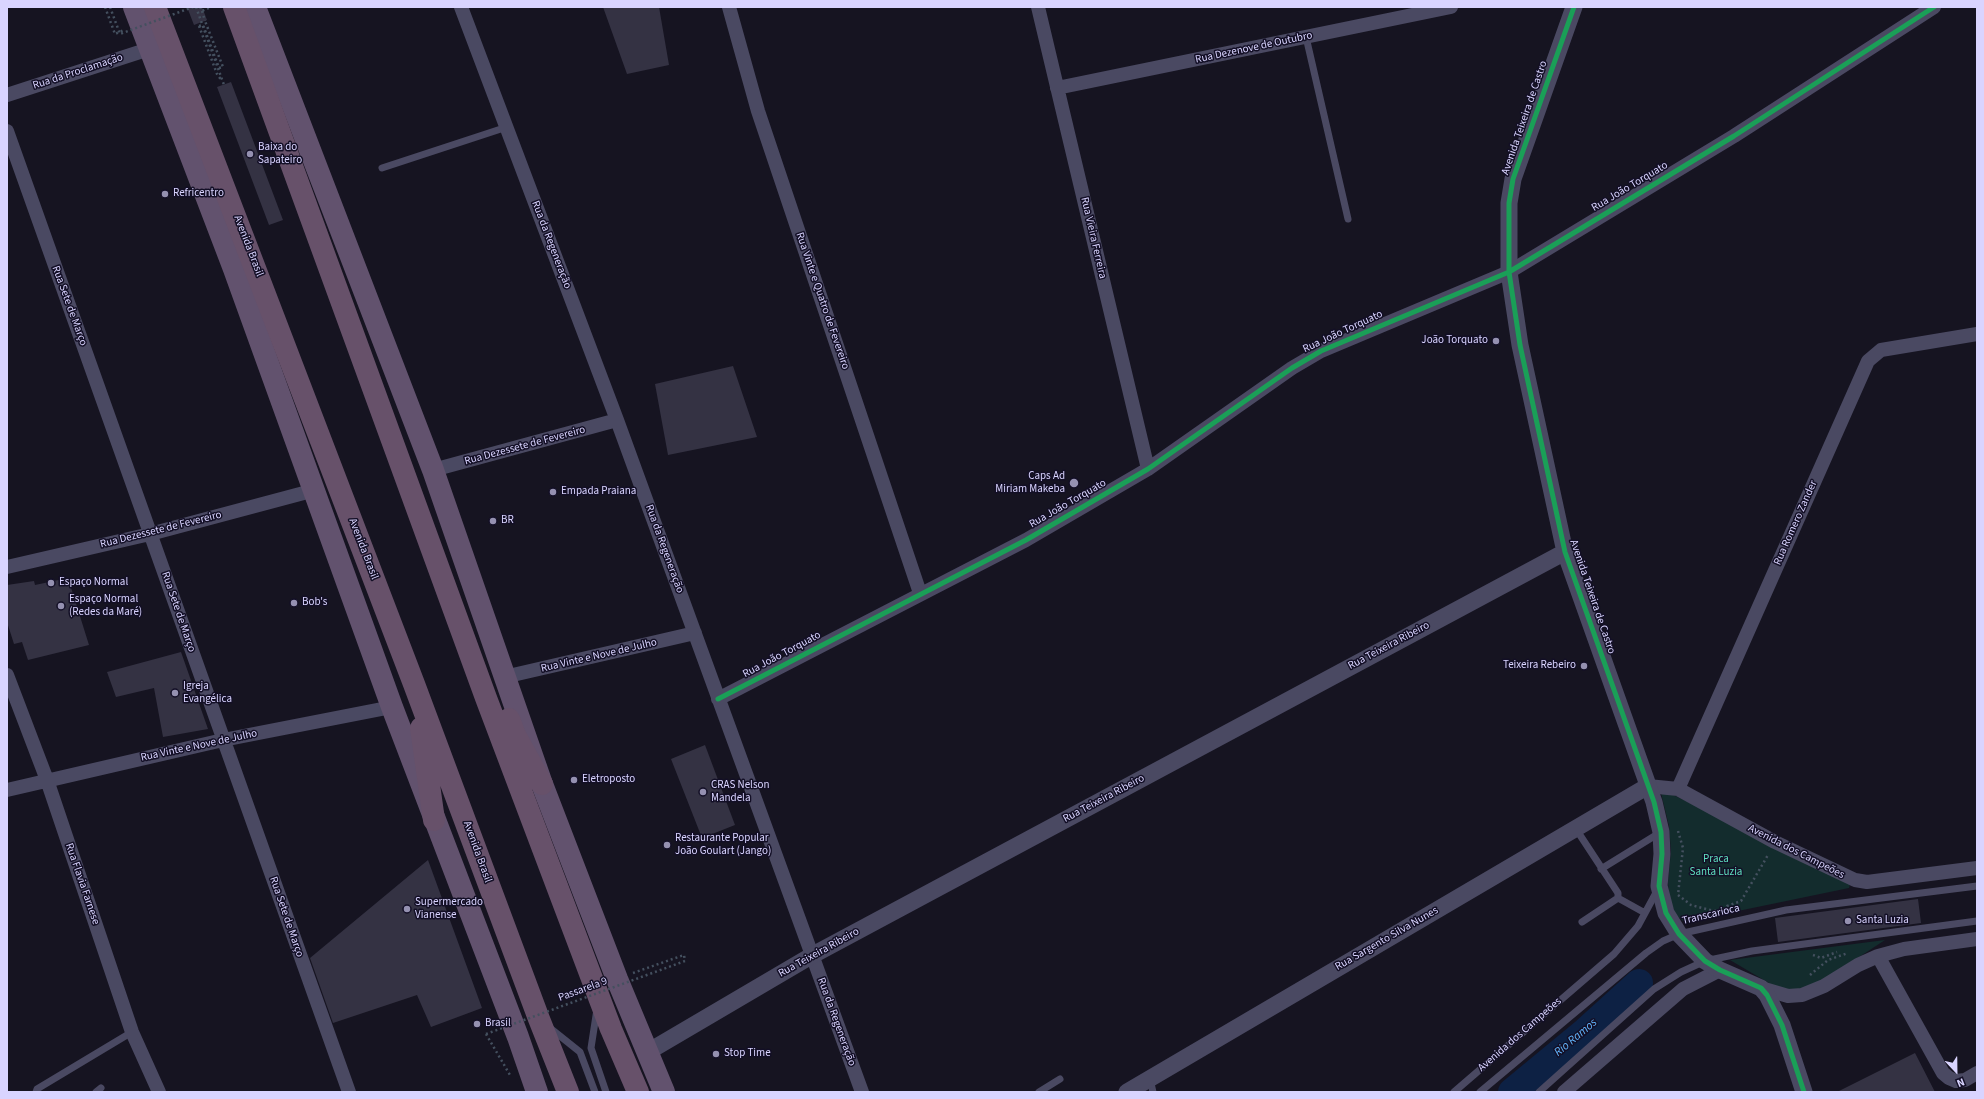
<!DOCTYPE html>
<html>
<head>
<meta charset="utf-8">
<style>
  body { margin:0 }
  #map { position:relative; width:1984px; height:1099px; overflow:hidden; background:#161421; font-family:"Source Sans 3",sans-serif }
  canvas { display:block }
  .frame { position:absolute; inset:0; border:8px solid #d9d4ff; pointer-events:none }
  .north { position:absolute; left:1936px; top:1051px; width:40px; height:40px; -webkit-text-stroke:3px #130f26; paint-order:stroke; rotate:158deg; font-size:11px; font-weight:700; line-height:16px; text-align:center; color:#d9d4ff }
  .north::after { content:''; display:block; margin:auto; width:14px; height:18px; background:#d9d4ff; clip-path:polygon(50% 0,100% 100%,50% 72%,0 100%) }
</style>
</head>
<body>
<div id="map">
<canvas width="1984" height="1099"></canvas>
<div class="frame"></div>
<div class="north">N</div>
</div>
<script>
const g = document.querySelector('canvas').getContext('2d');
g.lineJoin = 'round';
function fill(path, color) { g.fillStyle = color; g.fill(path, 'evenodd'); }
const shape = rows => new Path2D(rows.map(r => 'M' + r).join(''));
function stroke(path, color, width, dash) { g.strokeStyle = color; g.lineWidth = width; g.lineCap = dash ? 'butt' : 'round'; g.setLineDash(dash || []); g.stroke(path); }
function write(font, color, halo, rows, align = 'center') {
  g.font = font + ' "Source Sans 3",sans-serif'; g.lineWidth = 3; g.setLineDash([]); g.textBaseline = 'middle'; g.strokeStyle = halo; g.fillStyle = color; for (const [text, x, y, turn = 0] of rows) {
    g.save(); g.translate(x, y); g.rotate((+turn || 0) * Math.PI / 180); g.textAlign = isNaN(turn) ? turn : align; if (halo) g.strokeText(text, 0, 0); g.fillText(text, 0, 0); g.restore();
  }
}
const green = shape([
  [1660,789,1852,877,1849,888,1738,911,1698,916,1683,921,1676,915,1669,898,1668,882,1671,851,1669,826],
  [1885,940,1818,984,1801,990,1779,989,1730,960]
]);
const river = shape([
  [1512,1092,1586,1031,1639,983]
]);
const building = shape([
  [187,7,202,7,207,20,194,25],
  [603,7,659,7,669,65,627,74],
  [231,82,283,220,269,225,217,87],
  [733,366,757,437,668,455,655,384],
  [68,578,89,645,28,660,22,642,14,644,7,622,7,585,34,581,35,585],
  [181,652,208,729,163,737,154,688,116,697,107,672],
  [705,745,735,825,702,838,671,759],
  [428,860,482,1008,431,1027,417,995,333,1023,310,958],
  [1918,899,1921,923,1778,942,1775,918],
  [1915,1053,1935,1092,1837,1092]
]);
const path = shape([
  [105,7,115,34,124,30],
  [196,7,224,85],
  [200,7,202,11,211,7],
  [202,11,205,21],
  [199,26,217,74,222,81],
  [1678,831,1683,848,1678,895,1691,905,1714,911,1724,910,1727,906,1741,901,1768,855],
  [1813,955,1821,958,1837,952],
  [633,973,684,955,685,961],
  [1810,975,1828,960,1848,953],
  [486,1034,510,1075]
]);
const service = shape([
  [1306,37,1348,219],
  [382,168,507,127],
  [1576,829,1618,893,1618,898,1582,922],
  [1601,869,1661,832],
  [1618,898,1645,913],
  [597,1009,591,1048,606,1092],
  [550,1028,580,1052,595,1092],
  [1150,1079,1153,1092],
  [36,1092,37,1089,132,1032],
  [96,1092,101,1088],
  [1039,1092,1060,1079],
  [1454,1092,1614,954,1638,926,1658,889],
  [1480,1092,1646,953,1663,941,1679,934,1786,910,1977,886],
  [1539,1092,1654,989,1681,972,1705,961,1752,951,1977,921]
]);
const minor = shape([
  [461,7,617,420,862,1092],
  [729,7,758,111,920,593],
  [1038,7,1148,469],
  [1057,88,1451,7],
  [7,95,149,49],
  [7,131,349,1092],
  [433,470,617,420],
  [7,567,150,534,315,490],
  [7,675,47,780,132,1032,159,1092],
  [504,677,695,633],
  [718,699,1026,540,1148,469,1292,368,1321,351,1509,272,1734,136,1934,7],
  [1648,786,1678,789,1775,842,1855,880,1867,882,1977,868],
  [1678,789,1868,361,1881,350,1977,334],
  [7,790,223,740,392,707],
  [1878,956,1943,1073,1949,1078,1956,1081,1965,1080,1977,1073],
  [1761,988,1788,996,1802,995,1824,986,1858,965,1878,956,1904,949,1977,939],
  [1564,1092,1683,989,1720,970]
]);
const tertiary = shape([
  [1574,7,1513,179,1509,203,1509,272,1520,345,1565,552,1654,802,1661,832,1662,854,1659,886,1666,913,1679,934,1705,961,1720,970,1761,988,1767,995,1782,1025,1804,1092],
  [646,1053,811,956,1565,552],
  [1127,1092,1648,786]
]);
const trunk = shape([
  [134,7,234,269,392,707,518,1037,537,1092],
  [255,7,433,470,542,784,617,979,664,1092]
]);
const motorway = shape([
  [155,7,414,684,539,1019,568,1092],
  [234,7,486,698,611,1029,638,1092],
  [509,719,515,735,542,784],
  [421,728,434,820]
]);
const pathBridge = shape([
  [110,7,120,34,193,7],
  [199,26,203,25,219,68,223,67,205,21],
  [486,1034,685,961]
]);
const cycleway = shape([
  [1574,7,1513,179,1509,203,1509,272,1520,345,1565,552,1654,802,1661,832,1662,854,1659,886,1666,913,1679,934,1705,961,1720,970,1761,988,1767,995,1782,1025,1804,1092],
  [718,699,1026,540,1148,469,1292,368,1321,351,1509,272,1734,136,1934,7]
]);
const markers = [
  [250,154,4,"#9591b1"],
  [165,194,4,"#9591b1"],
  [1496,341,4,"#9591b1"],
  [1074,483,5,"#9591b1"],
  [553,492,4,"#9591b1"],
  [493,521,4,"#9591b1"],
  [51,583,4,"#9591b1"],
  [294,603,4,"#9591b1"],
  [61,606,4,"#9591b1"],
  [1584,666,4,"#9591b1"],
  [175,693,4,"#9591b1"],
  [574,780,4,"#9591b1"],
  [703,792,4,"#9591b1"],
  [667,845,4,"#9591b1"],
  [407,909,4,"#9591b1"],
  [1848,921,4,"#9591b1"],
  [477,1024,4,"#9591b1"],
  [716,1054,4,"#9591b1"]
];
const streetNames = [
  ["Rua Dezenove de Outubro",1254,48,-12],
  ["Rua da Proclamação",78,72,-18],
  ["Avenida Teixeira de Castro",1525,118,-71],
  ["Rua João Torquato",1630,187,-31],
  ["Rua Vieira Ferreira",1093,238,77],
  ["Rua da Regeneração",551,245,69],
  ["Avenida Brasil",248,246,69],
  ["Rua Vinte e Quatro de Fevereiro",822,301,71],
  ["Rua Sete de Março",69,306,70],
  ["Rua João Torquato",1343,332,-25],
  ["Rua Dezessete de Fevereiro",525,446,-15],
  ["Rua João Torquato",1068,504,-30],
  ["Rua Romero Zander",1796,523,-66],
  ["Rua Dezessete de Fevereiro",161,530,-14],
  ["Avenida Brasil",363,549,69],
  ["Rua da Regeneração",664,549,70],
  ["Avenida Teixeira de Castro",1592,597,71],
  ["Rua Sete de Março",178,612,71],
  ["Rua Teixeira Ribeiro",1389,646,-28],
  ["Rua João Torquato",782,655,-28],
  ["Rua Vinte e Nove de Julho",599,656,-13],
  ["Rua Vinte e Nove de Julho",199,746,-12],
  ["Rua Teixeira Ribeiro",1104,799,-28],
  ["Avenida Brasil",477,852,70],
  ["Avenida dos Campeões",1796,852,27],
  ["Rua Flavia Farnese",82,884,71],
  ["Transcarioca",1711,915,-13],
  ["Rua Sete de Março",286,917,71],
  ["Rua Sargento Silva Nunes",1387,939,-30],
  ["Rua Teixeira Ribeiro",819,953,-29],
  ["Passarela 9",583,990,-20],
  ["Rua da Regeneração",836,1022,70],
  ["Avenida dos Campeões",1520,1035,-41]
];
const poiNames = [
  ["Baixa do",258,148],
  ["Sapateiro",258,161],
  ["Refricentro",173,194],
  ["João Torquato",1488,341,"right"],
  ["Caps Ad",1065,477,"right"],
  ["Miriam Makeba",1065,490,"right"],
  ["Empada Praiana",561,492],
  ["BR",501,521],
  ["Espaço Normal",59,583],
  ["Espaço Normal",69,600],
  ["(Redes da Maré)",69,613],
  ["Bob's",302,603],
  ["Teixeira Rebeiro",1576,666,"right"],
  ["Igreja",183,687],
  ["Evangélica",183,700],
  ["Eletroposto",582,780],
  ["CRAS Nelson",711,786],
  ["Mandela",711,799],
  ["Restaurante Popular",675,839],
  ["João Goulart (Jango)",675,852],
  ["Supermercado",415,903],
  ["Vianense",415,916],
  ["Santa Luzia",1856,921],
  ["Brasil",485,1024],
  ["Stop Time",724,1054]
];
const parkNames = [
  ["Praca",1716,860],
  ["Santa Luzia",1716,873]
];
const waterNames = [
  ["Rio Ramos",1576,1038,-40]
];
fill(green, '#132c2d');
stroke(river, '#0d2144', 28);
fill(building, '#343243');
stroke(path, '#44505f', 2.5, [2, 3]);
stroke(service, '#4a4962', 7);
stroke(minor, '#4a4962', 14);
stroke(tertiary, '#4a4962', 17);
stroke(trunk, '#62526e', 22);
stroke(motorway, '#67516a', 22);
stroke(pathBridge, '#44505f', 2.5, [2, 3]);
stroke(cycleway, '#1a9f57', 5);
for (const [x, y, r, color] of markers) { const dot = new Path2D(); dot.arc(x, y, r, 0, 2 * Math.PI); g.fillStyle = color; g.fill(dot); stroke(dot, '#130f26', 1.5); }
write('11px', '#d9d4ff', '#130f26', streetNames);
write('11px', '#d9d4ff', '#130f26', poiNames, 'left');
write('11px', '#5fe0c0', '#130f26', parkNames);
write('italic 12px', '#62b6ff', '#130f26', waterNames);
</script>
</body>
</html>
